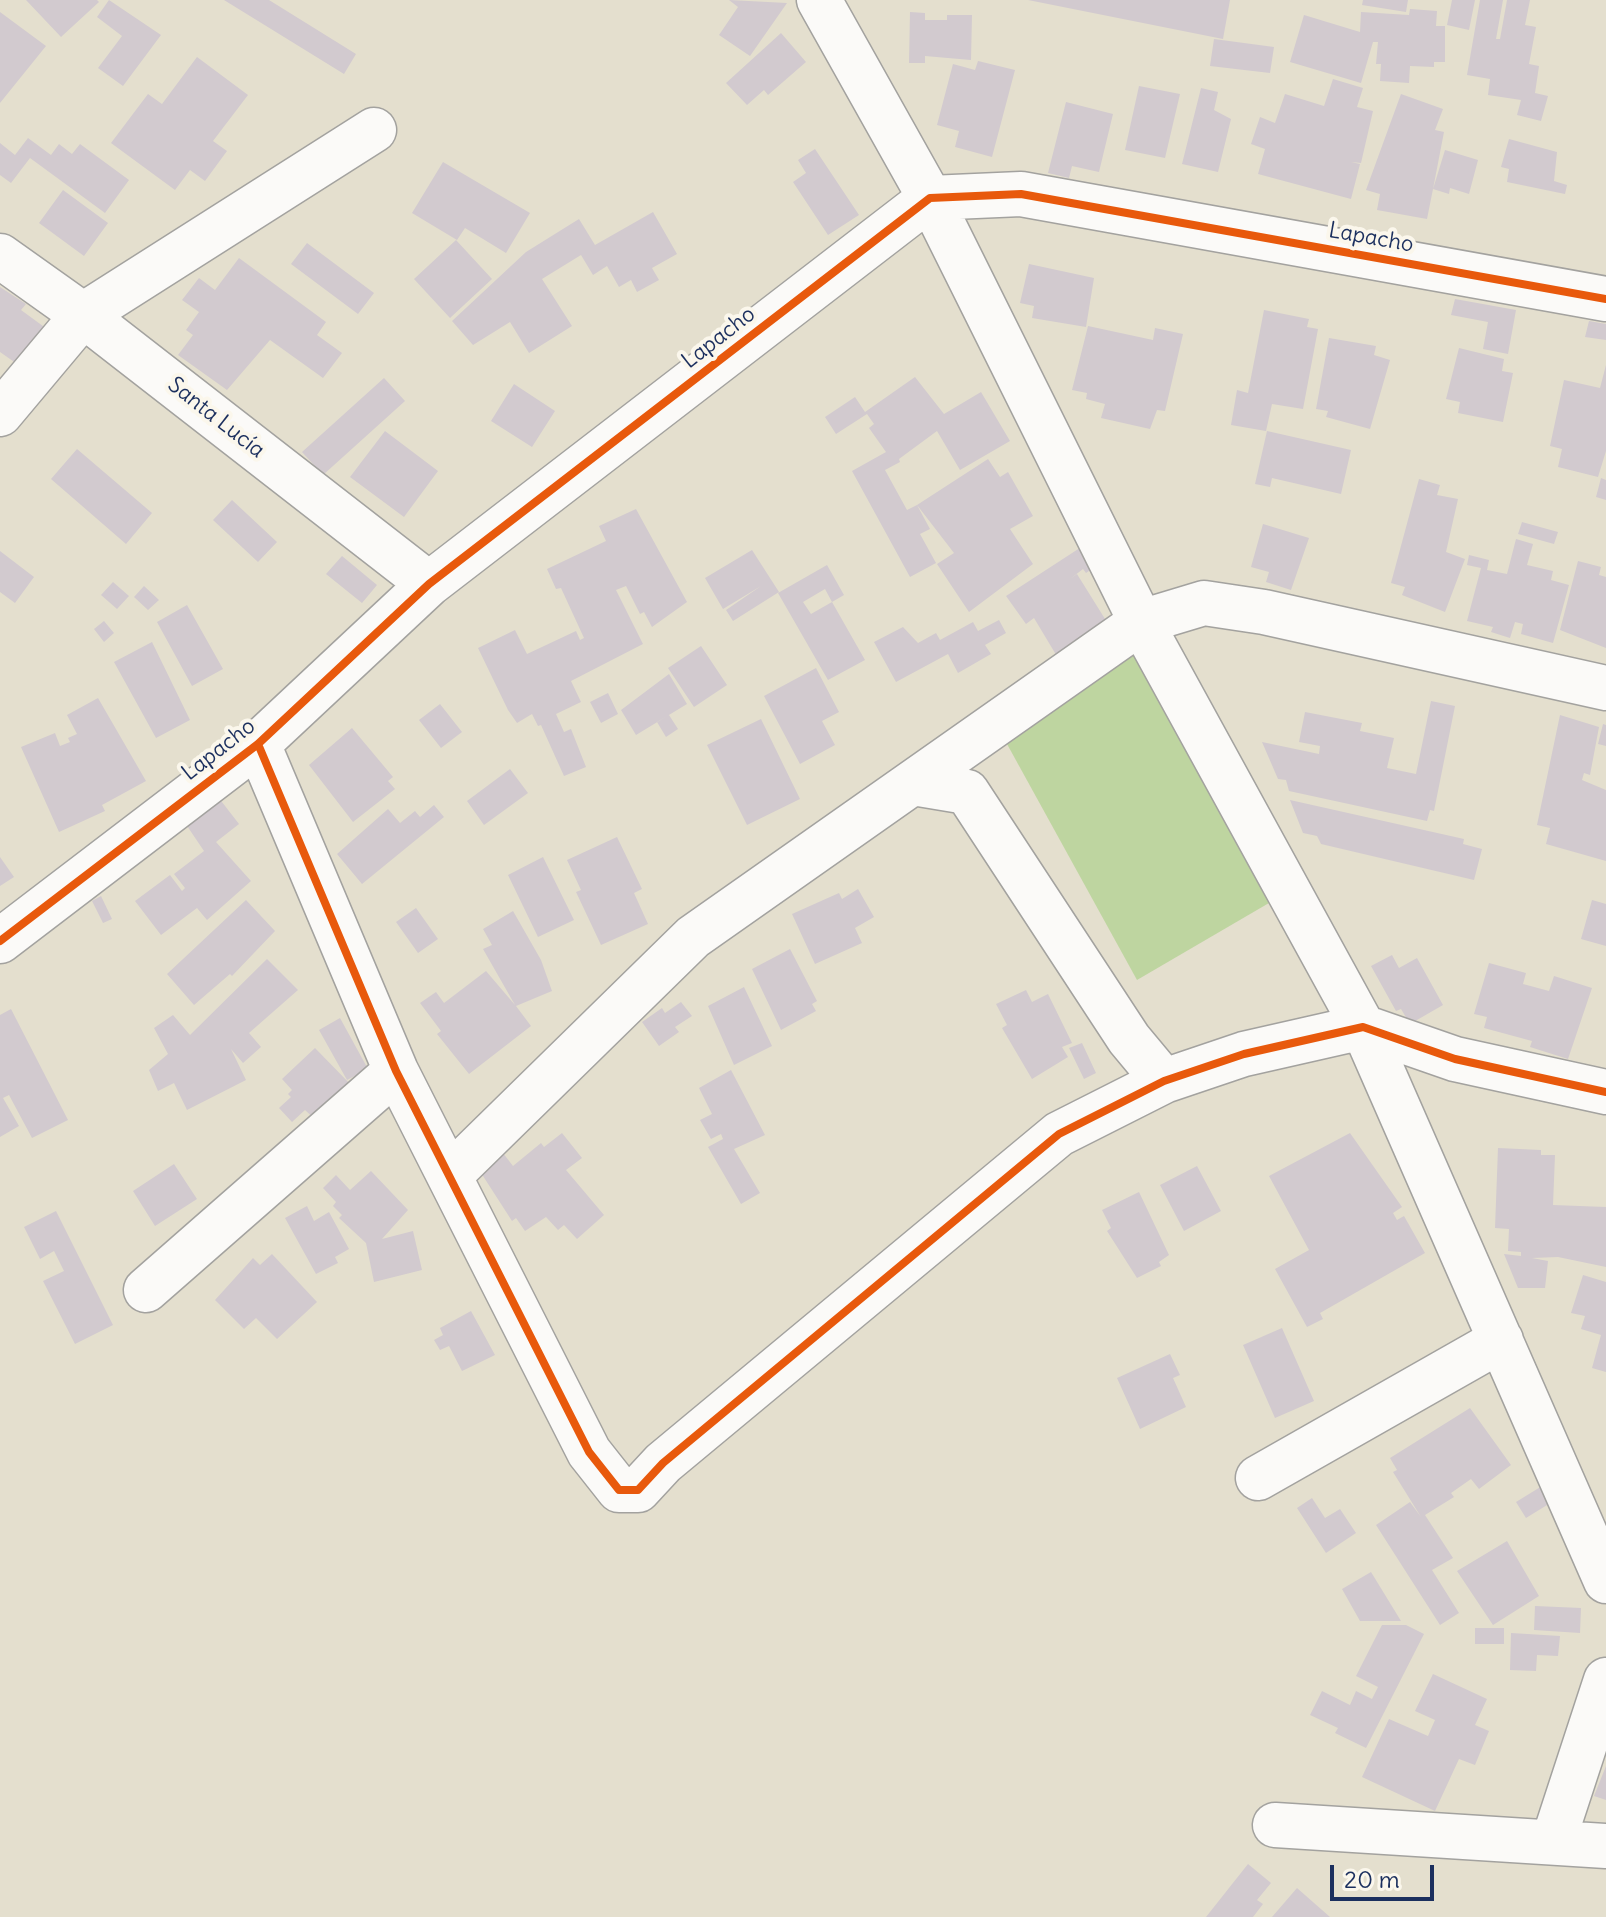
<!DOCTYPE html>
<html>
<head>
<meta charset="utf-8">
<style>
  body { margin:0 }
  #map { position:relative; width:1606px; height:1917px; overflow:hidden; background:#e4dfce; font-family:Delius,sans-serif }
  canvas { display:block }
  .scale { position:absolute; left:1330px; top:1865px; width:104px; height:36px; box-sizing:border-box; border:4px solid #1b2f5e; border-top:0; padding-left:10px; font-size:24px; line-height:28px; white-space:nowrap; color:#1b2f5e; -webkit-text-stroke:6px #fbf7ec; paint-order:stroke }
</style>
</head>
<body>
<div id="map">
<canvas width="1606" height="1917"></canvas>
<div class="scale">20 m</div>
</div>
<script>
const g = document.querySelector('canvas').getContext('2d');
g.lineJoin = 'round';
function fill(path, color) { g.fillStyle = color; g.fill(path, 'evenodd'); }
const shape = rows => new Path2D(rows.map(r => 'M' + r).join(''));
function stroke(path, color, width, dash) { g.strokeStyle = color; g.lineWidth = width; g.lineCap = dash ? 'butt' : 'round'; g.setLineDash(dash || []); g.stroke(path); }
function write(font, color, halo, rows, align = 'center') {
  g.font = font + ' Delius,sans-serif'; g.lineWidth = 8; g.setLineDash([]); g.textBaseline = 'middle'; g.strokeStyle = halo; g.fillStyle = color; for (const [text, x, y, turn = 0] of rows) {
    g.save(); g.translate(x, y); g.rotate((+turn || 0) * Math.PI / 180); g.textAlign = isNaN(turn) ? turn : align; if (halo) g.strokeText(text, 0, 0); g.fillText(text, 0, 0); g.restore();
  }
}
const green = shape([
  [1137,651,1281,896,1137,980,1007,744]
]);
const building = shape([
  [26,0,97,0,99,2,61,37],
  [109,0,161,35,123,86,98,68,122,36,97,17],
  [224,0,269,0,356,54,344,74],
  [729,0,787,3,750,56,719,35,738,7],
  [1028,0,1230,0,1223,39],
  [1363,0,1408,0,1406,12,1362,5],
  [1452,0,1475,0,1469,30,1447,25],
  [1480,0,1503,0,1496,39,1500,39,1507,0,1530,0,1525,25,1536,27,1529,64,1539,66,1535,93,1548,96,1541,121,1517,115,1521,100,1488,95,1490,79,1467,75],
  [1410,9,1437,11,1436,26,1445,26,1445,62,1434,62,1434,67,1410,66,1409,83,1380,81,1381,64,1376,64,1378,42,1373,42,1361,83,1290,62,1304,15,1360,32,1361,12,1409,15],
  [0,12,46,46,0,103],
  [910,12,925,13,925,20,947,20,947,15,972,15,971,60,925,56,925,63,909,63],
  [781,33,806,62,768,95,764,90,747,105,726,83],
  [1214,39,1274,47,1270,73,1210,66],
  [197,57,248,95,213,141,227,151,205,181,190,170,175,190,111,143,148,94,162,104],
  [978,61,1015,70,992,157,955,147,959,131,937,125,953,64,975,70],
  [1333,79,1363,88,1357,107,1373,111,1361,163,1351,162,1360,164,1351,199,1258,174,1265,149,1251,144,1260,117,1275,123,1285,94,1324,106],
  [1139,86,1180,94,1165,158,1125,150],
  [1201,88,1218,92,1214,110,1231,119,1218,172,1182,164],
  [1401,94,1443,109,1435,130,1444,132,1433,189,1445,150,1478,160,1469,194,1450,188,1449,194,1433,189,1427,219,1377,210,1380,194,1366,190],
  [1066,102,1113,114,1099,172,1072,166,1069,178,1048,173],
  [28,138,51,155,59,144,72,154,80,144,129,180,105,213,30,158,11,183,0,175,0,143,15,155],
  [1509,139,1557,152,1554,181,1567,185,1565,194,1507,182,1509,169,1501,167],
  [815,149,859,215,828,235,793,182,806,173,798,160],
  [443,162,530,213,506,253,465,228,457,240,412,213],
  [63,190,108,223,84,256,39,223],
  [653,212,677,254,652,268,659,280,637,292,631,280,619,287,607,266,593,275,581,255,542,279,572,326,529,353,510,322,473,345,452,321,526,252,579,219,595,245],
  [456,240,492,279,450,318,414,279],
  [307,243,374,293,358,314,291,264],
  [239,258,326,322,317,335,342,353,323,378,270,340,227,390,178,355,193,335,186,330,199,312,182,300,199,278,215,290],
  [1029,264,1094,278,1086,327,1032,318,1034,306,1020,303],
  [0,287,26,304,21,310,47,329,20,366,0,352],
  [1455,299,1516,310,1508,354,1483,349,1488,322,1451,315],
  [1264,310,1309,319,1307,327,1318,329,1303,409,1272,404,1266,431,1231,425,1237,390,1248,393],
  [1589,321,1606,324,1606,340,1585,337],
  [1088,326,1153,340,1155,328,1183,334,1165,411,1157,410,1150,429,1101,418,1105,404,1086,399,1087,393,1072,390],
  [1329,338,1376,346,1374,355,1390,360,1370,429,1326,417,1328,411,1316,409],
  [1459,348,1504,359,1502,371,1513,373,1503,422,1458,413,1460,402,1446,399],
  [1606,365,1606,451,1598,477,1558,467,1562,449,1550,446,1564,380,1600,388],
  [915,377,944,414,981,392,1010,441,960,470,937,431,899,459,900,462,885,470,907,510,917,505,930,529,920,534,936,563,910,577,852,471,886,452,869,428,874,424,867,414,836,434,825,417,855,397,865,412],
  [384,378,405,401,323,475,302,452],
  [514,384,555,411,532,447,491,421],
  [385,431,438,471,404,517,350,477],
  [1267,431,1351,450,1341,494,1272,478,1270,487,1255,484],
  [77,449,152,513,126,544,51,479],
  [988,459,1000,477,1008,472,1033,516,1010,529,1033,564,969,612,937,564,954,553,917,505],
  [1601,478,1606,480,1606,500,1596,497],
  [1419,479,1440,485,1437,495,1458,499,1446,552,1465,559,1445,612,1402,595,1405,587,1391,583],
  [232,500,277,542,258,562,213,520],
  [636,509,687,602,652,627,644,612,640,614,626,586,616,590,643,644,571,681,581,702,556,714,564,732,571,729,586,767,564,776,541,725,538,726,532,714,517,723,508,710,478,648,515,630,527,654,576,631,580,640,584,638,561,588,556,589,547,569,606,541,599,526],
  [1522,522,1558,532,1554,544,1518,534],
  [1263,524,1309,538,1291,590,1266,582,1269,572,1251,567],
  [1516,539,1533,544,1527,565,1553,571,1551,580,1569,585,1553,643,1521,634,1523,624,1515,622,1510,638,1491,632,1493,627,1467,621,1481,568,1467,565,1469,555,1489,560,1487,570,1507,574],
  [1089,542,1103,561,1086,573,1083,569,1070,579,1077,574,1110,627,1058,658,1034,618,1026,624,1006,596],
  [752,550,779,592,733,621,726,610,761,586,723,609,705,578],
  [0,551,34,577,15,603,0,592],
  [342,556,377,585,362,603,326,574],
  [1578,561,1601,567,1599,575,1606,577,1606,648,1560,630],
  [827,565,844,595,832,602,865,660,828,680,778,593],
  [825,589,832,602,811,614,803,602],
  [113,582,129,596,117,609,101,595],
  [144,586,159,600,148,610,134,597],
  [187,605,223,669,192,686,157,622],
  [999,620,1006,633,985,645,991,654,958,673,948,654,896,682,874,642,903,627,918,643,936,633,940,640,973,622,978,631],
  [104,621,114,633,104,642,94,629],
  [152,642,190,720,156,738,114,662],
  [701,646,727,685,694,707,668,668],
  [816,668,839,712,822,721,835,745,800,764,764,696],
  [669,674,687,704,636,735,621,710],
  [608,693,618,714,601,723,590,702],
  [98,698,146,781,102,805,105,811,59,832,21,747,55,733,60,746,70,742,68,738,77,734,67,715],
  [1431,701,1455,706,1434,811,1430,810,1427,821,1289,791,1286,780,1278,779,1262,742,1319,754,1320,746,1299,742,1305,712,1362,723,1360,731,1394,738,1387,768,1416,774],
  [440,704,462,732,441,748,419,720],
  [669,715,678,729,666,737,657,722],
  [1560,715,1599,727,1590,775,1584,773,1582,780,1606,790,1606,861,1546,844,1550,828,1537,825],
  [761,719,800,799,747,825,707,745],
  [1603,724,1606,725,1606,746,1598,744],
  [352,728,393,777,388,781,395,789,353,822,309,765],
  [510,769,528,793,484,825,467,801],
  [215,793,239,824,216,842,251,881,207,920,197,908,161,935,135,901,170,875,182,891,185,888,174,874,204,851,181,817],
  [1290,800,1464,839,1463,844,1482,849,1474,880,1321,844,1317,836,1303,833],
  [434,805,444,817,362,884,337,854,388,809,400,823,415,811,420,817],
  [617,837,642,889,634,893,648,924,601,945,576,892,581,890,567,860],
  [0,857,14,877,0,886],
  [543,857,574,920,538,937,508,875],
  [858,889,874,917,855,928,862,943,815,964,792,914,839,893,842,899],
  [101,896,112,919,103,923,92,901],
  [246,900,275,931,232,976,230,974,194,1005,167,974],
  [1592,900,1606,904,1606,946,1581,939],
  [416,908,438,939,418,953,396,922],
  [513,911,541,960,552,991,516,1006,531,1026,469,1074,437,1034,441,1031,420,1003,436,992,444,1003,486,971,515,1005,483,949,492,945,483,929],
  [790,949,817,1001,812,1004,816,1011,781,1030,752,969],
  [1392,955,1399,968,1417,958,1443,1005,1410,1024,1401,1009,1396,1011,1371,966],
  [267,959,298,990,249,1033,261,1047,243,1063,231,1049,246,1080,187,1110,174,1083,158,1091,149,1070,168,1054,154,1028,173,1015,190,1035],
  [1489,963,1526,973,1523,984,1549,991,1554,976,1592,988,1568,1059,1530,1047,1532,1041,1484,1028,1487,1017,1474,1014],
  [744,987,772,1046,734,1065,708,1006],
  [1026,990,1032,1002,1048,994,1072,1043,1062,1047,1068,1057,1032,1079,1002,1028,1007,1025,996,1004],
  [681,1002,692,1016,675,1027,679,1032,659,1046,642,1022,662,1008,665,1013],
  [11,1009,68,1120,32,1138,9,1095,3,1098,19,1126,0,1137,0,1015],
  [340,1018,368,1069,347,1080,319,1030],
  [1082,1043,1096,1073,1084,1079,1069,1048],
  [315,1048,354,1088,320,1124,305,1110,292,1122,279,1108,291,1097,288,1094,292,1090,282,1079],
  [731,1070,765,1135,734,1149,760,1193,741,1204,708,1147,723,1139,721,1134,711,1139,700,1120,712,1114,699,1088],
  [562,1133,582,1158,566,1170,604,1215,577,1239,564,1225,558,1230,546,1217,525,1231,516,1218,512,1221,474,1162,496,1144,513,1166,541,1143,544,1147],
  [1350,1133,1402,1207,1393,1213,1397,1220,1404,1216,1425,1253,1320,1313,1323,1319,1307,1327,1275,1269,1309,1250,1269,1176],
  [1498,1148,1541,1150,1541,1155,1555,1155,1553,1205,1606,1207,1606,1267,1558,1257,1532,1258,1548,1261,1545,1288,1518,1288,1504,1254,1521,1256,1521,1252,1508,1251,1509,1229,1495,1228],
  [174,1164,197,1199,155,1226,133,1191],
  [1197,1166,1221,1211,1184,1231,1160,1185],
  [371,1171,408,1210,382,1239,413,1231,422,1270,374,1282,366,1243,339,1218,342,1215,333,1206,336,1202,323,1188,336,1175,350,1190],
  [1139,1192,1169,1255,1159,1262,1161,1266,1137,1278,1107,1231,1111,1228,1102,1210],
  [307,1206,314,1221,329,1212,349,1249,335,1257,338,1263,316,1274,285,1218],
  [56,1211,113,1325,75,1344,43,1281,64,1271,54,1251,40,1259,24,1227],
  [272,1254,317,1302,277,1339,256,1318,244,1329,215,1300,253,1258,260,1265],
  [1583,1275,1606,1282,1606,1372,1592,1368,1601,1335,1581,1329,1585,1316,1571,1313],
  [471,1311,495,1355,462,1371,449,1346,440,1350,434,1340,443,1335,440,1328],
  [1282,1328,1314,1401,1275,1418,1243,1345],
  [1170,1354,1180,1375,1173,1378,1186,1407,1140,1429,1117,1378],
  [1470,1408,1511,1465,1479,1489,1471,1479,1451,1493,1454,1497,1425,1515,1453,1558,1432,1570,1459,1613,1440,1625,1376,1525,1410,1502,1421,1517,1393,1472,1397,1470,1390,1458],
  [1542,1486,1552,1502,1526,1518,1516,1502],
  [1312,1498,1325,1518,1340,1509,1356,1533,1326,1553,1297,1508],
  [1507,1541,1539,1596,1493,1625,1457,1571],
  [1371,1572,1401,1621,1360,1621,1342,1589],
  [1535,1606,1581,1608,1580,1633,1534,1630],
  [1382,1625,1406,1625,1424,1634,1366,1748,1335,1733,1338,1728,1310,1715,1322,1691,1350,1705,1356,1691,1372,1699,1378,1687,1356,1676],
  [1475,1628,1504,1628,1504,1644,1475,1644],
  [1511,1633,1560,1636,1558,1656,1537,1655,1536,1671,1510,1670],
  [1433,1674,1487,1699,1475,1725,1489,1731,1475,1765,1459,1759,1435,1811,1362,1777,1389,1719,1428,1736,1435,1720,1415,1711],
  [1606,1766,1606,1800,1594,1796],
  [1248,1864,1271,1883,1257,1900,1263,1904,1253,1917,1206,1917],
  [1297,1888,1330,1917,1272,1917]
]);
const minor = shape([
  [819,0,930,198,1141,622,1363,1027,1606,1581],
  [0,256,83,315,429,584],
  [0,414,83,315,374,130],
  [258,744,396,1071,589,1452,619,1490,638,1490,663,1463,1059,1134,1164,1081,1244,1054,1363,1027,1455,1059,1606,1092],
  [913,783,967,792,1129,1039,1164,1081],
  [0,941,258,744,429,584,930,198,1021,194,1606,299],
  [451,1174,693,937,1141,622,1204,603,1264,612,1606,688],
  [146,1290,396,1071],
  [1258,1478,1501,1340],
  [1275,1825,1606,1846],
  [1553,1842,1606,1680]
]);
const cycleway = shape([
  [258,744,396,1071,589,1452,619,1490,638,1490,663,1463,1059,1134,1164,1081,1244,1054,1363,1027,1455,1059,1606,1092],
  [0,941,258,744,429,584,930,198,1021,194,1606,299]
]);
const streetNames = [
  ["Lapacho",1371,238,10],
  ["Lapacho",719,338,-38],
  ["Santa Lucía",216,418,38],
  ["Lapacho",219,750,-38]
];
fill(green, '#bed5a0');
fill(building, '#d2cacf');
stroke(minor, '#a3a29f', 47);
stroke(minor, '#fbfaf8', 44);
stroke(cycleway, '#e8590c', 8);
write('22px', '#1b2f5e', '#fbf7ec', streetNames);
</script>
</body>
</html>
